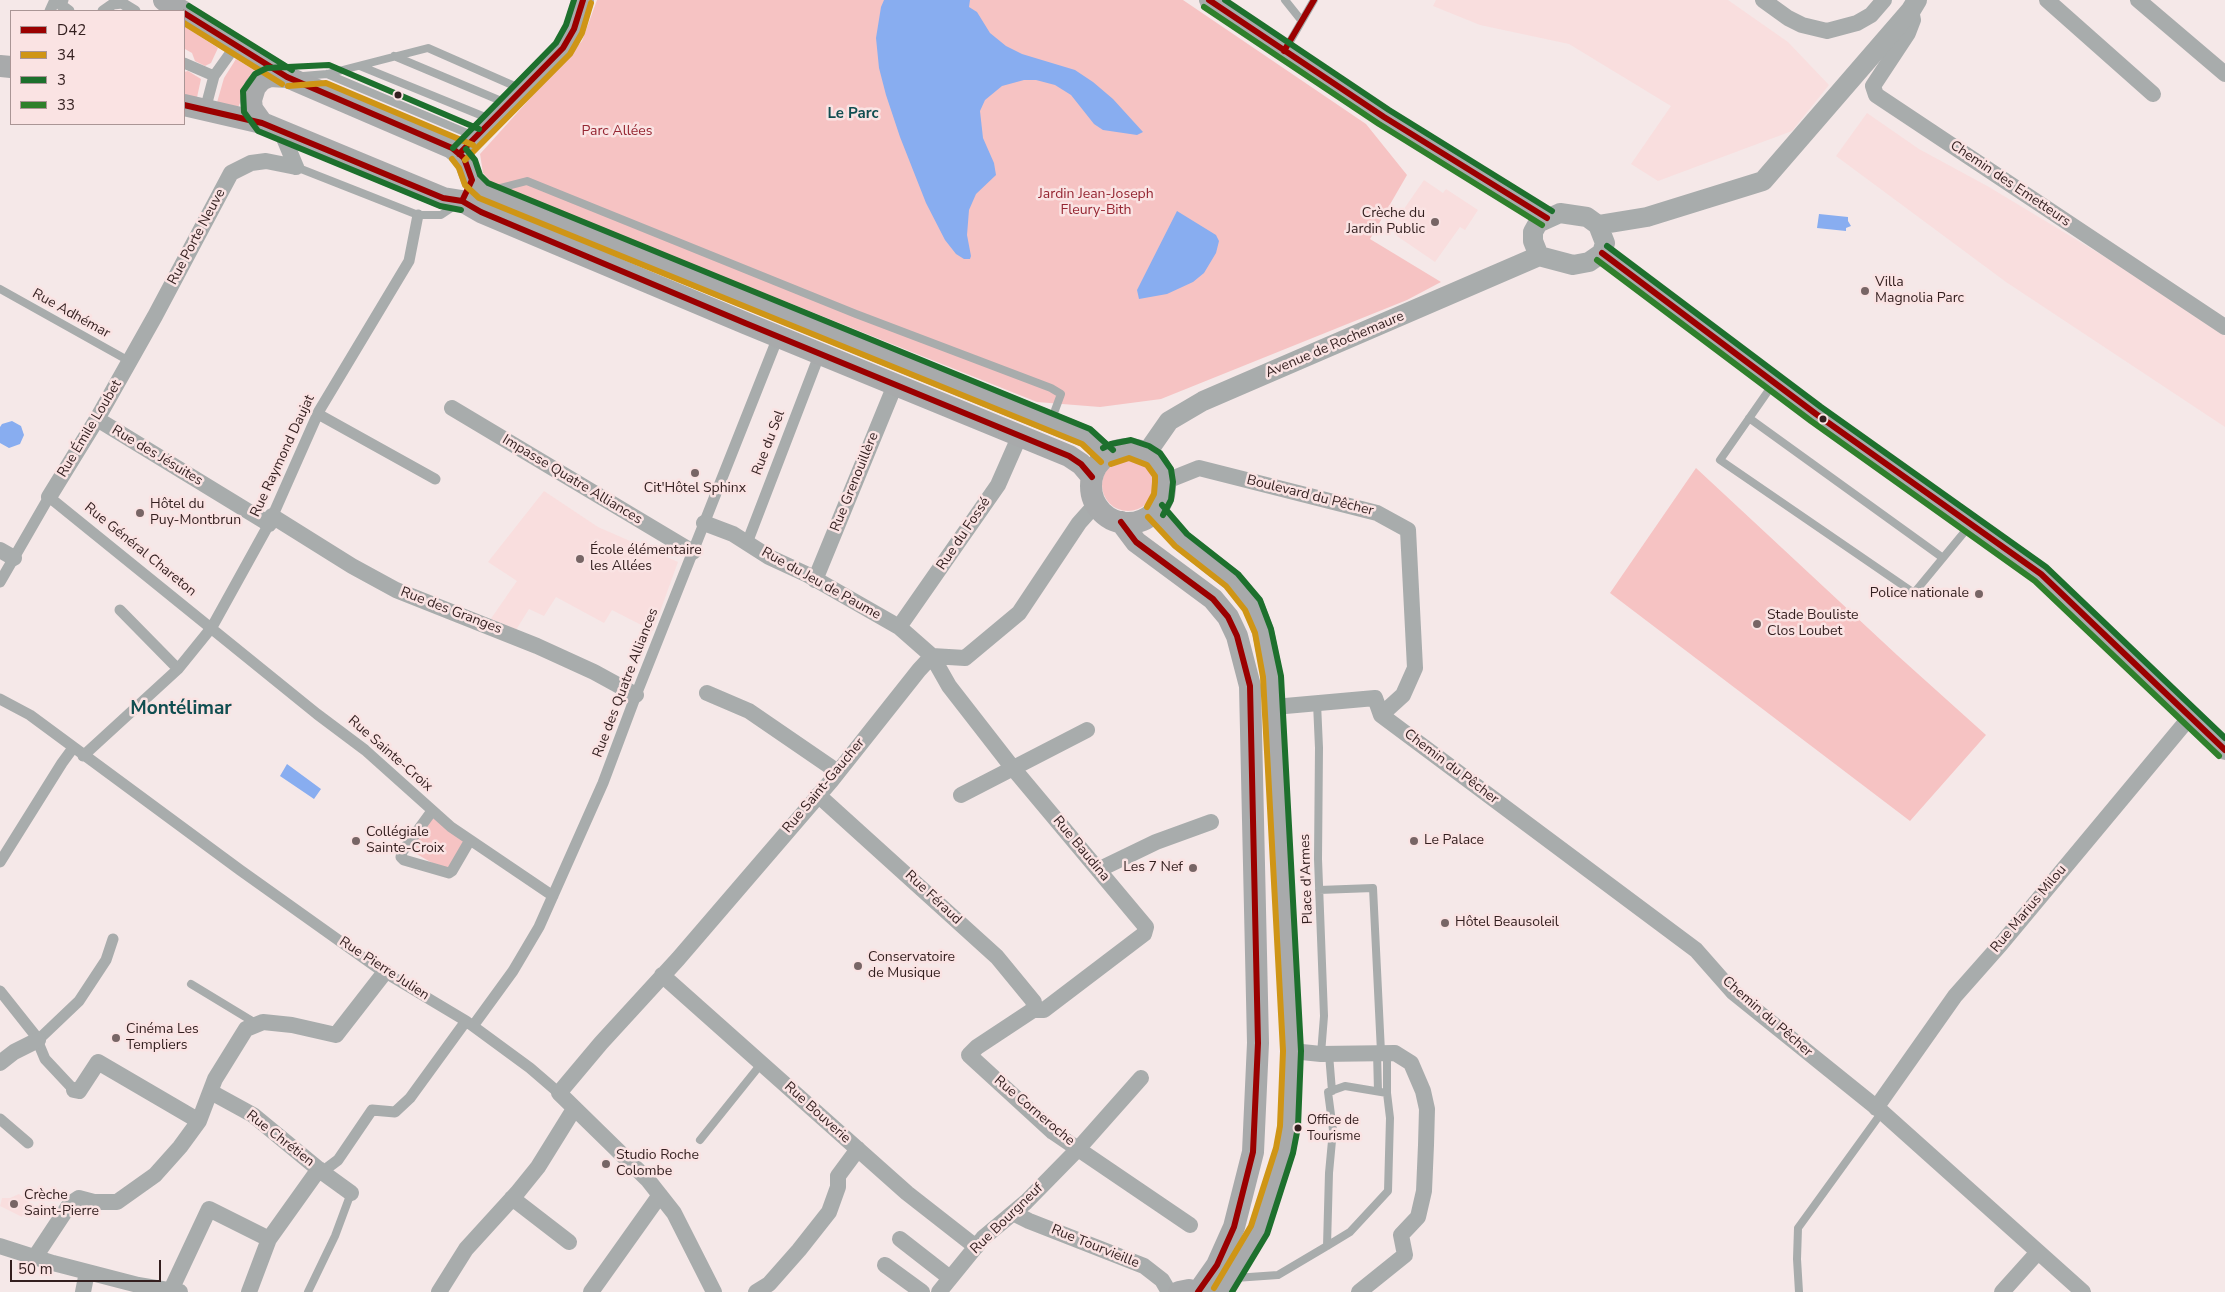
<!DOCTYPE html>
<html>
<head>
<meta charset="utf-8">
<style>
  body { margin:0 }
  #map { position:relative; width:2225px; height:1292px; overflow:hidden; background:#f5e8e8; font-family:"Nunito Sans",sans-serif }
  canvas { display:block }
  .legend { position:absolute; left:10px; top:10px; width:175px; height:115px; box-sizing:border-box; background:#fae3e3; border:1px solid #aa9595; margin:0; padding:6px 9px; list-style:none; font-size:15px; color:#331f1f }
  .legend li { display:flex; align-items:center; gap:10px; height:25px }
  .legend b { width:25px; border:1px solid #aa9595 }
  .scale { position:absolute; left:10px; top:1260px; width:151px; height:22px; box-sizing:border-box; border:2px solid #331f1f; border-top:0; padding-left:6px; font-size:15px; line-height:18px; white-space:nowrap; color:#331f1f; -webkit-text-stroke:4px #fae3e3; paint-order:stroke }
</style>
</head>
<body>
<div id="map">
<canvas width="2225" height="1292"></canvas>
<ul class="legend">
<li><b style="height:6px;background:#9b0000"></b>D42</li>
<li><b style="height:6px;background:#cf9516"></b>34</li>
<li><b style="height:6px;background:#1d702d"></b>3</li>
<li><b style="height:6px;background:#2f802b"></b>33</li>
</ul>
<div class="scale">50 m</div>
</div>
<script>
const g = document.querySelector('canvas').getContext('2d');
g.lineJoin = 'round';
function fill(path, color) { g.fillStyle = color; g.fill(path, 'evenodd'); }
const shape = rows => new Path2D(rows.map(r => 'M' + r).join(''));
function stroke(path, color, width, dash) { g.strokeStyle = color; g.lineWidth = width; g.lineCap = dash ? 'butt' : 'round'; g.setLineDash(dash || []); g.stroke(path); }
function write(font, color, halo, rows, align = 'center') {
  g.font = font + ' "Nunito Sans",sans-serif'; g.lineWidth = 5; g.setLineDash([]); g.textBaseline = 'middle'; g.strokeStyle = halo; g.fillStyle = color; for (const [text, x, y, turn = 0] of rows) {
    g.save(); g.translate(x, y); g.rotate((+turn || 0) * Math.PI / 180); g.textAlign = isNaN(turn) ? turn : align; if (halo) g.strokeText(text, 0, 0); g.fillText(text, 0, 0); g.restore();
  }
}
const built = shape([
  [1436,0,1728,0,1788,42,1829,85,1792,131,1658,181,1631,164,1671,106,1569,44,1480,25,1433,6],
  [1867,113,1919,149,1989,187,2120,266,2225,336,2225,427,2006,282,1836,156],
  [1424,180,1443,193,1446,189,1478,210,1465,230,1460,227,1435,262,1397,236,1404,224,1397,219],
  [544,491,598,527,678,562,653,631,612,610,604,623,556,597,544,616,529,609,516,630,490,620,517,581,488,562],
  [19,1194,29,1202,22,1217,0,1206,2,1198,10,1198]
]);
const green = shape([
  [597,0,1183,0,1366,124,1407,175,1370,239,1441,282,1407,300,1161,399,1100,407,1037,402,494,185,483,173,480,154,582,41],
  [184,26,218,48,211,63,205,66,195,61,192,53,185,49],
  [236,59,254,70,237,110,216,106,224,78],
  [188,71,201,79,196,102,184,99,184,72],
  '1102 485a26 26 0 1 1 52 0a26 26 0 1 1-52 0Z',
  [1696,468,1897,655,1986,735,1910,821,1610,593],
  [430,814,473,845,453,875,408,849]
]);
const water = shape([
  [884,0,970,0,969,7,977,12,990,33,1006,46,1022,54,1075,70,1093,82,1113,99,1143,132,1137,135,1103,130,1094,124,1071,95,1055,85,1036,80,1024,80,1002,86,985,100,980,111,983,138,994,163,996,175,976,194,969,210,967,235,971,256,970,259,964,259,956,254,945,240,926,203,900,137,886,95,879,68,876,38,881,7],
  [1177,211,1216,235,1219,241,1216,253,1204,273,1193,282,1167,294,1139,299,1137,290],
  [1819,214,1848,217,1848,221,1851,226,1846,228,1846,231,1817,228],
  [12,421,21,426,24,435,20,444,9,448,0,443,0,427,2,424],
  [287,764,321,789,314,799,280,776]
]);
const service = shape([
  [1285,0,1301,20],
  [1285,50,1314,0],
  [394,56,506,103],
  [360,66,490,119],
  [327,74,474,136],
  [303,76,327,74,428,48,519,88],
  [296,167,418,215,441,215,456,205],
  [496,189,527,181,856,314,1051,388,1061,394,1051,421],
  [0,289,129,361],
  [1773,384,1720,460,1914,593,1971,524],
  [1749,418,1943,558],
  [1317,703,1319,748,1318,859,1324,1016,1321,1054],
  [1319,890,1373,888,1381,1052],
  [191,984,257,1024],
  [1377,1052,1378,1091],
  [1329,1054,1332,1091],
  [1387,1093,1387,1053],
  [700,1140,761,1064],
  [1235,1278,1278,1275,1327,1246,1350,1232,1388,1191,1390,1118,1387,1093,1345,1086,1328,1092,1333,1130,1329,1173,1327,1246],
  [308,1292,335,1236,351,1193],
  [1799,1292,1797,1259,1798,1228,1882,1112]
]);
const pedestrian = shape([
  [63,0,61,5,69,11],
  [50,11,55,0],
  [103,11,113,4,122,3,135,11],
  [184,63,214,76],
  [205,110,214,76,229,55],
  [318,414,435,479],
  [747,543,820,353],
  [0,582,49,497,317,714,365,750,451,827,553,896],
  [120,610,178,669],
  [0,699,30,715,240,870,379,969,466,1021,530,1068,559,1093],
  [83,756,178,669,212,627,269,524,319,411,409,261,418,215],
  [432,811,402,852,401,857,404,860,449,873,452,871,470,840],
  [0,862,62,763,73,748],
  [0,991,35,1035,45,1059,74,1090],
  [473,1026,513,971,539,927,603,783,636,695,778,337],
  [38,1040,79,1001,106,960,113,939],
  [0,1119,28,1143],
  [322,1172,338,1160,372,1110,395,1112,410,1098,466,1021]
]);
const minor = shape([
  [1763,0,1788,18,1802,25,1827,31,1857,23,1871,15,1884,0],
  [2047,0,2153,94],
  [2138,0,2225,74],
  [1911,10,1913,20,1908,33,1873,86,1876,95,2225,327],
  [281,131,296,167],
  [452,408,693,552],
  [97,419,269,524],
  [1164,482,1199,468,1377,513,1408,530,1415,668,1403,695,1381,715],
  [49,497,97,419,155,316,231,173,251,163,266,161,296,167],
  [272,516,352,566,396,590,537,646,594,672,636,695],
  [704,523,733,534,769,557,808,575,899,627,932,656,949,686,1012,767,1146,927,1144,934,1044,1010,1033,1010,977,1047,969,1055,1053,1132,1190,1225],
  [0,550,14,558],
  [815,580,895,385],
  [899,627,998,485,1020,435],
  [707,693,749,711,838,772],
  [1274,707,1375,698,1381,715,1696,950,1733,992,1882,1112,2083,1292],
  [818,795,997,957,1034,1002,1033,1010],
  [961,795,1087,730],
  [1098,870,1156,842,1211,822],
  [662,975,907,1193,976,1247],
  [1292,1051,1321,1054,1395,1053,1411,1063,1423,1091,1427,1109,1426,1145,1424,1191,1418,1217,1401,1235,1405,1255,1359,1292],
  [0,1063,14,1052,38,1040],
  [74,1090,79,1091,98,1062,199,1121],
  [211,1092,253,1115,322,1172,351,1193],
  [1876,1108,1955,996,2001,944,2190,717],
  [512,1198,569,1242],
  [1013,1213,1029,1221,1144,1266,1162,1280,1169,1292],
  [900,1239,950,1278],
  [0,1246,53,1263,138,1285,180,1292],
  [35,1257,70,1204,79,1198,94,1202,117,1202,155,1175,180,1147,199,1121,215,1079,246,1029,263,1022,292,1025,336,1035,385,972],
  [885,1265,922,1292],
  [171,1290,209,1209,269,1239],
  [83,1292,87,1272],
  [249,1292,269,1239,319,1169],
  [439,1292,466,1249,517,1193,538,1167,574,1109],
  [591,1292,660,1195],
  [714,1292,674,1213,648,1180,559,1093,601,1043,678,959,831,781,919,670,932,656,965,658,1019,613,1079,523,1096,504],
  [756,1292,769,1284,799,1250,829,1212,838,1187,838,1176,858,1149],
  [939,1292,983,1238,1026,1202,1078,1149,1141,1078],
  [2002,1292,2038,1252]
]);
const tertiary = shape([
  [1209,0,1384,117,1547,218],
  [1560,213,1587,217,1598,225,1605,243,1602,253,1589,262,1573,265,1539,256,1533,241,1533,232,1538,223,1560,213],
  [1598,225,1647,217,1763,181,1911,10,1917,0],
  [1602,253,1816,414,2041,574,2225,750],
  [1146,454,1169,421,1203,401,1539,256]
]);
const secondary = shape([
  [164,0,182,11],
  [184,13,287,77],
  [0,66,11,67],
  [184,105,262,123,443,198,462,201,481,212,745,323,1069,456,1081,464,1092,477],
  [262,123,252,109,251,100,255,87,261,80,270,76,287,77,452,148,464,158,472,180,483,190,492,194,1087,437,1107,456],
  [459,154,563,48,574,29,583,0],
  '1091 486a37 37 0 1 1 74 0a37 37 0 1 1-74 0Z',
  [1155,511,1181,540,1232,580,1253,605,1263,631,1272,676,1292,1051,1289,1127,1285,1150,1259,1230,1222,1292],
  [1121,522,1136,542,1213,599,1228,617,1237,636,1250,686,1258,1043,1253,1152,1234,1227,1217,1265,1198,1292],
  [1179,1292,1189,1290,1199,1292]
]);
const bus1 = shape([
  [1209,0,1384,117,1547,218],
  [184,13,287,77,452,148,464,158,472,180,462,201],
  [1284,51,1314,0],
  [184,105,262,123,443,198,462,201,481,212,745,323,1069,456,1081,464,1092,477],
  [459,154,563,48,574,29,583,0],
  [1602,253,1816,414,2041,574,2225,750],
  [1121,522,1136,542,1213,599,1228,617,1237,636,1250,686,1258,1043,1253,1152,1234,1227,1217,1265,1198,1292]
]);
const bus2 = shape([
  [184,23,282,84],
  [288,86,326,83,473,145],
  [452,159,459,168,465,185,479,198,1082,444,1101,462],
  [465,160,570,54,582,33,591,3],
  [1111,464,1129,458,1147,465,1155,476,1155,482,1154,494,1147,507],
  [1148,517,1175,546,1226,586,1245,610,1255,633,1263,677,1283,1051,1280,1126,1276,1148,1251,1226,1214,1288]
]);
const bus3 = shape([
  [1225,0,1389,110,1552,211],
  [189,6,292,70],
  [453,148,556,43,566,25,574,0],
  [466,149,475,160,480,175,488,183,1090,429,1113,450],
  [461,210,440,206,258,131,244,112,243,91,255,74,267,68,329,65,479,129],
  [1607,246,1821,407,2046,567,2225,738],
  [1103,448,1111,444,1131,440,1149,446,1160,453,1171,469,1173,482,1171,500,1163,515],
  [1162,505,1187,534,1238,574,1260,600,1271,629,1281,676,1301,1051,1298,1127,1293,1153,1267,1234,1232,1292]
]);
const bus4 = shape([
  [1204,7,1379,124,1542,225],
  [1597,260,1811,421,2035,581,2219,756]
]);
const markers = [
  [398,95,4.5,"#331f1f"],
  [1435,222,5,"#776565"],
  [1865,291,5,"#776565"],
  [1823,419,4.5,"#331f1f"],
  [695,473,5,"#776565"],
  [140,513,5,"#776565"],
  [580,559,5,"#776565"],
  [1979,594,5,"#776565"],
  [1757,624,5,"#776565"],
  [356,841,5,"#776565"],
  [1414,841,5,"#776565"],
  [1193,868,5,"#776565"],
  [1445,923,5,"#776565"],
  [858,966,5,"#776565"],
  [116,1038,5,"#776565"],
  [1298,1128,4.5,"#331f1f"],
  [606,1164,5,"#776565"],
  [14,1204,5,"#776565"]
];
const busNames = [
  ["Office de",1307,1121],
  ["Tourisme",1307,1137]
];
const parkNames = [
  ["Parc Allées",617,132],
  ["Jardin Jean-Joseph",1096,195],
  ["Fleury-Bith",1096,211]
];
const streetNames = [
  ["Chemin des Emetteurs",2010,184,34],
  ["Rue Porte Neuve",197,237,-62],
  ["Rue Adhémar",71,314,29],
  ["Avenue de Rochemaure",1335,345,-23],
  ["Rue Émile Loubet",90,429,-59],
  ["Rue du Sel",769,443,-69],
  ["Rue des Jésuites",157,456,31],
  ["Rue Raymond Daujat",283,456,-65],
  ["Impasse Quatre Alliances",572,480,31],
  ["Rue Grenouillère",855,482,-68],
  ["Boulevard du Pêcher",1310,496,14],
  ["Rue du Fossé",964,534,-56],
  ["Rue Général Chareton",140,550,39],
  ["Rue du Jeu de Paume",821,584,29],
  ["Rue des Granges",451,611,21],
  ["Rue des Quatre Alliances",626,683,-69],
  ["Rue Sainte-Croix",390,754,41],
  ["Chemin du Pêcher",1451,767,37],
  ["Rue Saint-Gaucher",824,786,-50],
  ["Rue Baudina",1081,849,50],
  ["Place d'Armes",1307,879,-92],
  ["Rue Féraud",933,898,43],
  ["Rue Marius Milou",2029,909,-50],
  ["Rue Pierre Julien",384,969,33],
  ["Chemin du Pêcher",1767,1017,41],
  ["Rue Corneroche",1034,1111,40],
  ["Rue Bouverie",817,1113,42],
  ["Rue Chrétien",280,1139,38],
  ["Rue Bourgneuf",1007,1219,-44],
  ["Rue Tourvieille",1095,1247,22]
];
const poiNames = [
  ["Crèche du",1425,214,"right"],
  ["Jardin Public",1425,230,"right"],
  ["Villa",1875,283],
  ["Magnolia Parc",1875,299],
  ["Cit'Hôtel Sphinx",695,489,"center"],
  ["Hôtel du",150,505],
  ["Puy-Montbrun",150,521],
  ["École élémentaire",590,551],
  ["les Allées",590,567],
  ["Police nationale",1969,594,"right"],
  ["Stade Bouliste",1767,616],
  ["Clos Loubet",1767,632],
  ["Collégiale",366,833],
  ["Sainte-Croix",366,849],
  ["Le Palace",1424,841],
  ["Les 7 Nef",1183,868,"right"],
  ["Hôtel Beausoleil",1455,923],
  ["Conservatoire",868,958],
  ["de Musique",868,974],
  ["Cinéma Les",126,1030],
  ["Templiers",126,1046],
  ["Studio Roche",616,1156],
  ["Colombe",616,1172],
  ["Crèche",24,1196],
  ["Saint-Pierre",24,1212]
];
const neighbourhoodNames = [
  ["Le Parc",853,114]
];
const districtNames = [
  ["Montélimar",181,709]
];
fill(built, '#f9dede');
fill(green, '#f6c3c3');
fill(water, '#88adf0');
stroke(service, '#a8acac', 8);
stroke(pedestrian, '#a8acac', 11);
stroke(minor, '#a8acac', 16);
stroke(tertiary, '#a8acac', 20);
stroke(secondary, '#a8aaab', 22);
stroke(bus1, '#9b0000', 6);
stroke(bus2, '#cf9516', 6);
stroke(bus3, '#1d702d', 6);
stroke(bus4, '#2f802b', 6);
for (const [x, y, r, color] of markers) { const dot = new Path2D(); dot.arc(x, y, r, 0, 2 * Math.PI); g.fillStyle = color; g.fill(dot); stroke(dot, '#fae3e3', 2); }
write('13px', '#331f1f', '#fae3e3', busNames, 'left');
write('14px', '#952632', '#fae3e3', parkNames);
write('14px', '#331f1f', '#fae3e3', streetNames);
write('14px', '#331f1f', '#fae3e3', poiNames, 'left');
write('bold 15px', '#104e51', '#fae3e3', neighbourhoodNames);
write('bold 19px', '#104e51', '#fae3e3', districtNames);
</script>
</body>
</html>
